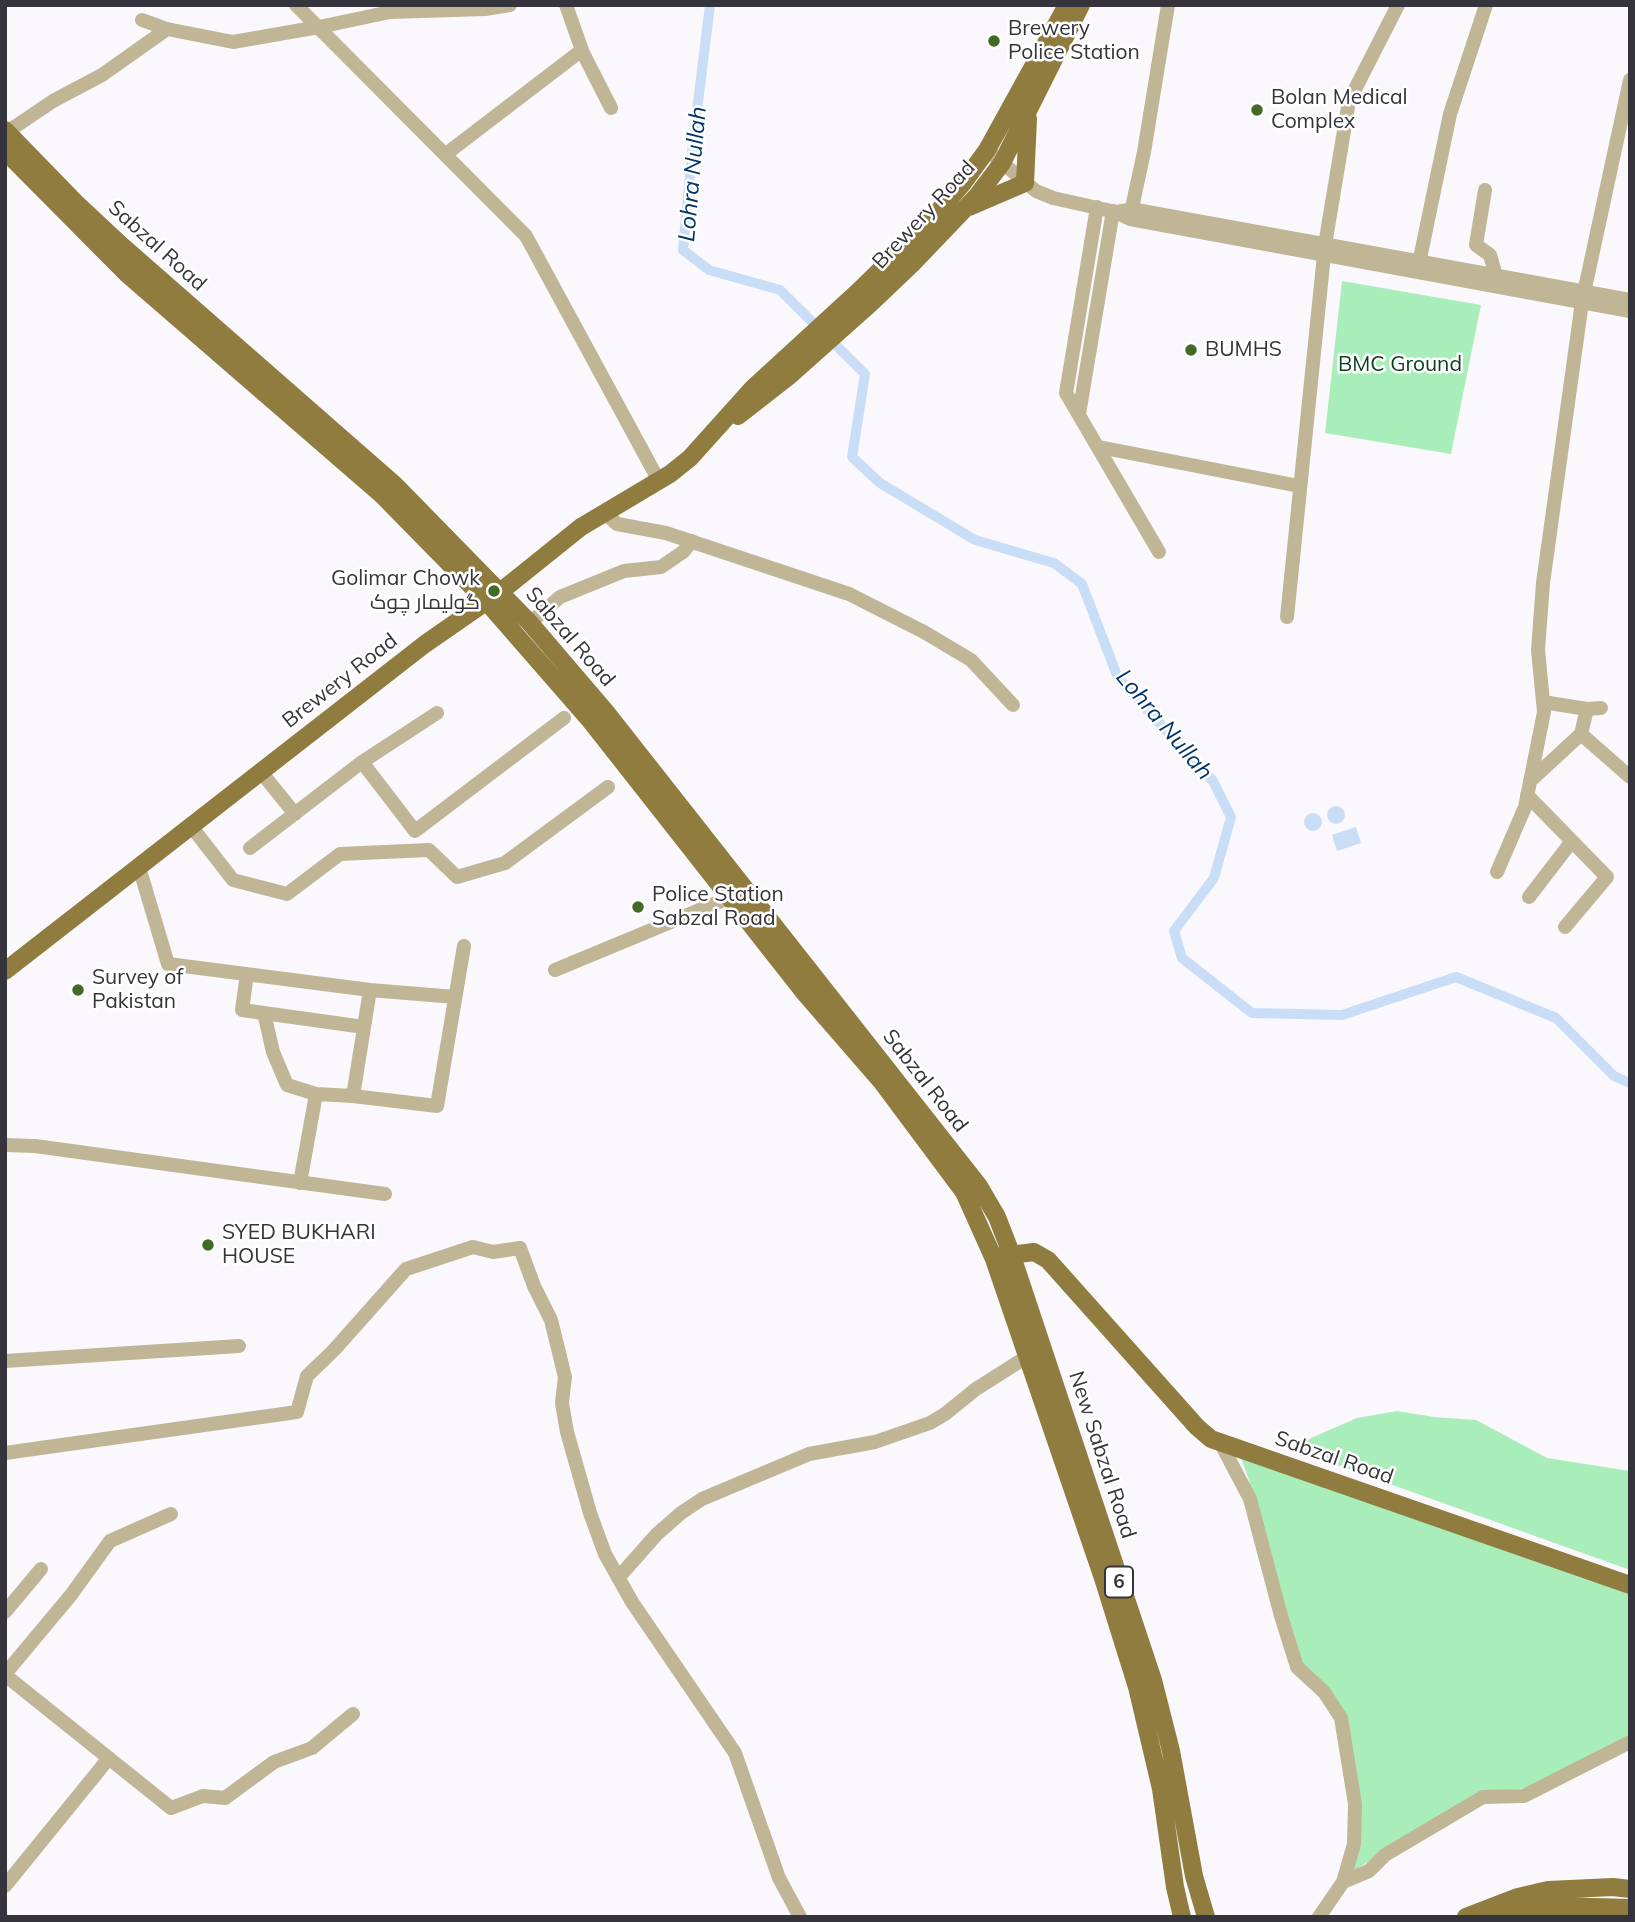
<!DOCTYPE html>
<html>
<head>
<meta charset="utf-8">
<style>
  body { margin:0 }
  #map { position:relative; width:1635px; height:1922px; overflow:hidden; background:#faf8fd; font-family:Mulish,sans-serif }
  canvas { display:block }
  .frame { position:absolute; inset:0; border:7px solid #35333b; pointer-events:none }
</style>
</head>
<body>
<div id="map">
<canvas width="1635" height="1922"></canvas>
<div class="frame"></div>
</div>
<script>
const g = document.querySelector('canvas').getContext('2d');
g.lineJoin = 'round';
function fill(path, color) { g.fillStyle = color; g.fill(path, 'evenodd'); }
const shape = rows => new Path2D(rows.map(r => 'M' + r).join(''));
function stroke(path, color, width, dash) { g.strokeStyle = color; g.lineWidth = width; g.lineCap = dash ? 'butt' : 'round'; g.setLineDash(dash || []); g.stroke(path); }
function write(font, color, halo, rows, align = 'center') {
  g.font = font + ' Mulish,Cairo,sans-serif'; g.lineWidth = 5; g.setLineDash([]); g.textBaseline = 'middle'; g.strokeStyle = halo; g.fillStyle = color; for (const [text, x, y, turn = 0] of rows) {
    g.save(); g.translate(x, y); g.rotate((+turn || 0) * Math.PI / 180); g.textAlign = isNaN(turn) ? turn : align; if (halo) g.strokeText(text, 0, 0); g.fillText(text, 0, 0); g.restore();
  }
}
const green = shape([
  [1342,281,1481,305,1451,454,1325,433],
  [1397,1411,1434,1417,1476,1420,1547,1458,1630,1471,1630,1570,1295,1450,1311,1438,1357,1418],
  [1238,1450,1630,1585,1630,1739,1526,1788,1483,1794,1417,1828,1356,1870,1349,1871,1348,1729,1298,1661,1248,1477]
]);
const water = shape([
  '1327 815a9 9 0 1 1 18 0a9 9 0 1 1-18 0Z',
  '1304 822a9 9 0 1 1 18 0a9 9 0 1 1-18 0Z',
  [1356,827,1361,843,1337,851,1332,835]
]);
const canal = shape([
  [710,5,693,143,683,250,709,270,780,290,865,374,852,457,880,483,975,540,1054,563,1082,584,1118,678,1213,781,1231,817,1214,878,1174,931,1182,958,1252,1013,1342,1015,1456,977,1556,1018,1614,1076,1630,1083]
]);
const minor = shape([
  [296,5,526,236,659,481],
  [566,5,583,53,611,108],
  [142,20,167,29,233,42,319,27,390,12,485,9,510,5],
  [7,132,53,101,102,75,167,29],
  [987,150,1036,191,1053,198,1116,212,1130,219,1630,311],
  [446,154,582,50],
  [1485,190,1476,245,1490,255,1496,276],
  [1097,207,1066,393,1159,552],
  [1116,212,1131,209,1630,300],
  [1130,217,1144,152,1168,5],
  [1418,268,1450,114,1486,5],
  [1079,414,1113,211],
  [1099,447,1299,486],
  [605,513,617,524,666,533,849,594,924,632,971,660,1013,705],
  [1287,617,1325,245,1349,101,1398,5],
  [530,623,560,597,624,571,661,567,683,552,692,541],
  [1543,702,1587,709,1601,708],
  [1581,734,1630,777],
  [362,762,415,831,564,718],
  [261,772,295,814],
  [1530,781,1581,734,1587,709],
  [1527,795,1607,877,1565,927],
  [191,826,233,880,287,894,340,854,429,850,457,877,505,863,608,787],
  [250,848,362,762,437,713],
  [139,867,168,964,370,990,455,997],
  [1497,872,1525,807,1544,712,1538,650,1543,583,1582,302,1630,80],
  [1529,897,1572,841],
  [555,970,731,897],
  [247,974,242,1010,364,1027],
  [264,1013,273,1052,287,1085,316,1094,353,1096,437,1106,464,946],
  [353,1096,370,990],
  [5,1145,35,1146,385,1194],
  [300,1183,316,1094],
  [5,1361,239,1346],
  [1220,1442,1250,1499,1281,1616,1297,1667,1324,1692,1341,1718,1355,1804,1354,1844,1343,1882],
  [5,1453,297,1412,307,1376,334,1350,406,1269,473,1247,493,1252,520,1248,534,1286,551,1320,565,1377,562,1403,567,1432,590,1513,605,1554,632,1602,735,1753,779,1878,800,1917],
  [618,1578,657,1534,681,1513,702,1499,809,1454,875,1442,930,1423,945,1414,976,1389,1028,1356],
  [5,1612,41,1569],
  [5,1674,71,1595,110,1541,171,1514],
  [5,1675,171,1808,203,1796,225,1798,274,1762,312,1748,353,1714],
  [5,1886,109,1758],
  [1319,1917,1343,1882,1369,1871,1385,1855,1483,1797,1524,1796,1630,1742]
]);
const major = shape([
  [5,130,75,202,121,245,395,485,530,623,606,712,979,1186,997,1217,1011,1253,1153,1680,1171,1751,1194,1876,1206,1917],
  [5,151,127,274,382,495,487,602,589,719,803,991,882,1082,964,1192,994,1259,1103,1578,1137,1687,1161,1789,1175,1887,1182,1917],
  [969,207,1025,183,1028,119],
  [738,416,788,377,871,303,912,264,977,196,1002,163,1081,5],
  [5,971,425,644,500,592,581,527,670,474,690,458,752,389,860,290,930,221,963,183,987,150,1067,5],
  [1002,1256,1034,1252,1048,1260,1197,1427,1211,1439,1630,1585],
  [1466,1917,1518,1897,1548,1890,1613,1887,1630,1889],
  [1505,1917,1555,1906,1630,1908]
]);
const markers = [
  [994,41,7,"#406a26"],
  [1257,110,7,"#406a26"],
  [1191,350,7,"#406a26"],
  [494,591,7,"#406a26"],
  [638,907,7,"#406a26"],
  [78,990,7,"#406a26"],
  [208,1245,7,"#406a26"]
];
const shields = [
  [1119,1582,28]
];
const shieldNames = [
  ["6",1119,1582]
];
const poiNames = [
  ["Brewery",1008,29],
  ["Police Station",1008,53],
  ["Bolan Medical",1271,98],
  ["Complex",1271,122],
  ["BUMHS",1205,350],
  ["Golimar Chowk",480,579,"right"],
  ["گولیمار چوک",480,603,"right"],
  ["Police Station",652,895],
  ["Sabzal Road",652,919],
  ["Survey of",92,978],
  ["Pakistan",92,1002],
  ["SYED BUKHARI",222,1233],
  ["HOUSE",222,1257]
];
const streetNames = [
  ["Brewery Road",924,215,-47],
  ["Sabzal Road",157,246,42],
  ["Sabzal Road",570,637,49],
  ["Brewery Road",340,681,-38],
  ["Sabzal Road",925,1081,52],
  ["New Sabzal Road",1102,1455,72],
  ["Sabzal Road",1334,1458,19]
];
const parkNames = [
  ["BMC Ground",1400,365]
];
const waterNames = [
  ["Lohra Nullah",693,174,-85],
  ["Lohra Nullah",1164,725,50]
];
fill(green, '#a9edba');
fill(water, '#c9ddf6');
stroke(canal, '#c9ddf6', 10);
stroke(minor, '#c0b696', 14);
stroke(major, '#907c3e', 18);
for (const [x, y, r, color] of markers) { const dot = new Path2D(); dot.arc(x, y, r, 0, 2 * Math.PI); g.fillStyle = color; g.fill(dot); stroke(dot, '#fff', 2.5); }
for (const [x, y, w] of shields) { const box = new Path2D(); box.roundRect(x - w / 2, y - 15.5, w, 31, 5); g.fillStyle = '#fff'; g.fill(box); stroke(box, '#35333b', 2); }
write('bold 19px', '#35333b', null, shieldNames);
write('21px', '#35333b', '#fff', poiNames, 'left');
write('21px', '#35333b', '#fff', streetNames);
write('21px', '#073e1e', '#fff', parkNames);
write('italic 23px', '#01356a', '#fff', waterNames);
</script>
</body>
</html>
